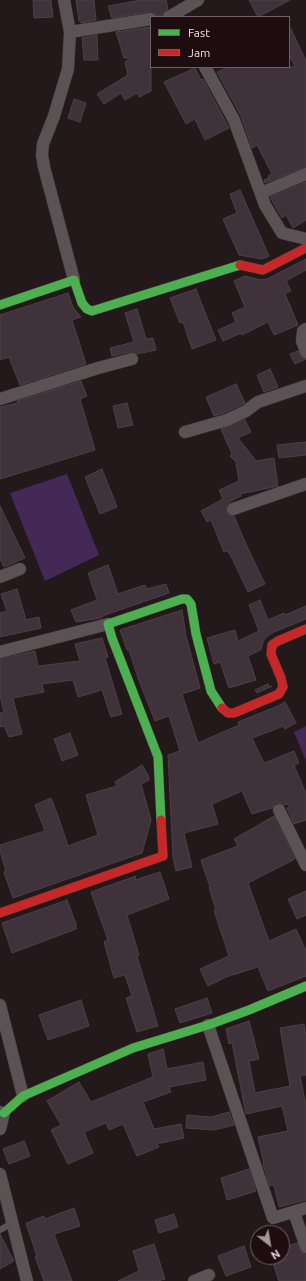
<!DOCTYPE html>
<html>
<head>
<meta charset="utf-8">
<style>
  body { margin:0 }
  #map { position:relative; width:306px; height:1281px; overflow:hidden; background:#23191b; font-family:Ubuntu,sans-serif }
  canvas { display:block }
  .legend { position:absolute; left:150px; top:16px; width:140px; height:52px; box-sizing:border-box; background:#1d0c10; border:1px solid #6f6063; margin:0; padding:5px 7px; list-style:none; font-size:12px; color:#ebdddf }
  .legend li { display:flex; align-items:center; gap:8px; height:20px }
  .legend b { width:20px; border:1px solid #6f6063 }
  .north { position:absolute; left:250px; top:1225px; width:40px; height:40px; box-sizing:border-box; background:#1d0c10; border:1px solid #6f6063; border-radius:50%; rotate:149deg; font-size:11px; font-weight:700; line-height:16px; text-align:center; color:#ebdddf }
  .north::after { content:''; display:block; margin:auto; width:14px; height:18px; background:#a5989a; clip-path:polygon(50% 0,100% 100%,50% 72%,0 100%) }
</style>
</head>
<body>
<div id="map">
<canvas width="306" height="1281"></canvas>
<ul class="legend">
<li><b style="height:5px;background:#4caf50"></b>Fast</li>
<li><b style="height:5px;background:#c62828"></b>Jam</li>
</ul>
<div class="north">N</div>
</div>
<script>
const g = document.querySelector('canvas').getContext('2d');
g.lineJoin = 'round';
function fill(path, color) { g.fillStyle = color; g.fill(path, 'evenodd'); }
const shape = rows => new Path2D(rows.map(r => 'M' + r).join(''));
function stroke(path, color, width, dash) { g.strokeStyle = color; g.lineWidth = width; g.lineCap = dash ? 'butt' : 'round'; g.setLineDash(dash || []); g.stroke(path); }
const water = shape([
  [67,474,99,555,45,581,10,493],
  [306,726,306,761,294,732]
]);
const building = shape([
  [33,0,51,0,53,17,34,18,33,0],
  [76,0,94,0,96,20,81,23,81,21,79,21,76,0],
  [142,0,166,0,168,9,162,15,158,16,154,12,150,12,112,18,108,6,142,0],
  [249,0,290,0,258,17,249,0],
  [289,25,306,61,306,167,265,183,264,180,269,178,268,176,272,174,257,145,252,148,241,116,217,72,229,67,295,67,289,54,289,25],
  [151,27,151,91,139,97,137,93,125,100,121,93,104,104,97,94,128,75,125,62,131,58,124,58,116,32,151,27],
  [97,35,98,60,84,60,82,38,97,35],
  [195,68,201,80,203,79,229,128,205,140,195,119,186,124,164,82,195,68],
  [74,99,86,103,80,122,68,118,74,99],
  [306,182,306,220,293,228,286,215,282,218,270,197,306,182],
  [240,190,269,256,262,259,239,255,223,219,237,213,230,194,240,190],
  [306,259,306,270,286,281,291,291,285,294,298,325,274,335,268,322,242,335,241,333,223,341,218,330,236,322,232,313,245,307,234,281,245,276,261,280,267,279,306,259],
  [196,289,216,340,192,349,183,322,180,323,170,298,196,289],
  [68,293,73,307,81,317,72,320,86,364,20,385,9,357,0,360,0,315,68,293],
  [137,309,146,339,153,338,156,350,137,354,130,352,112,356,110,348,134,342,125,313,137,309],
  [298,351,301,357,306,359,295,364,290,354,298,351],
  [270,369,278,387,264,392,257,375,270,369],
  [81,381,87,396,80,399,95,450,0,479,0,407,18,403,17,401,81,381],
  [236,384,245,403,224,413,214,416,206,397,236,384],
  [127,403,133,425,118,428,113,406,127,403],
  [245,420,251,432,238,438,256,461,274,458,278,486,240,494,241,496,229,502,226,507,228,514,234,516,245,542,265,584,248,592,230,554,229,554,228,551,224,552,211,520,207,522,201,511,223,499,219,490,239,481,236,462,230,456,232,454,221,429,245,420],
  [306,442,306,455,279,458,277,445,306,442],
  [102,469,117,507,100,514,85,477,102,469],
  [0,506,25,558,4,567,0,559,0,506],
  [108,565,118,594,145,585,147,589,166,584,169,593,105,615,100,618,76,622,71,610,97,600,88,573,108,565],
  [17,589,26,620,39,617,41,628,0,637,0,613,7,611,1,594,17,589],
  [260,600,268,620,284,613,285,615,306,606,306,619,274,632,266,637,263,642,261,650,248,656,256,680,229,688,220,662,214,664,207,638,235,630,238,641,259,631,249,605,260,600],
  [182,610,186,636,200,688,182,694,198,743,239,725,238,722,278,706,285,702,296,723,285,729,284,726,252,738,264,763,294,751,299,763,294,765,306,794,306,820,294,824,287,808,290,807,288,804,284,805,280,803,275,803,272,808,252,814,242,791,212,804,218,824,184,833,192,867,176,871,173,857,168,755,180,751,169,716,155,721,138,678,129,650,127,650,120,630,182,610],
  [102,638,108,657,105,658,122,714,111,717,102,690,78,697,73,680,42,684,44,692,13,698,22,734,9,737,4,726,0,727,0,713,4,712,0,696,0,659,35,651,38,666,80,661,75,644,102,638],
  [268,684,269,687,272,686,257,693,255,690,268,684],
  [70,733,78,755,62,761,54,739,70,733],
  [142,765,149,777,149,780,141,784,151,820,142,853,13,898,4,872,6,871,0,851,0,845,45,831,35,805,51,798,58,816,68,846,98,835,86,795,117,786,115,782,142,765],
  [274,816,295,859,248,883,269,941,296,929,306,951,306,976,268,991,258,967,226,977,208,986,200,969,229,956,214,911,216,910,209,887,210,887,201,860,238,846,234,839,274,816],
  [160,872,169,899,127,915,139,955,137,956,158,1026,137,1032,126,998,132,996,125,975,114,978,104,942,108,940,91,892,136,876,135,880,160,872],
  [306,891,306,915,297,919,288,899,306,891],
  [67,900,76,924,76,929,12,953,2,923,67,900],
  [207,998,212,1013,180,1023,175,1009,207,998],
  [81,1000,89,1026,48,1040,39,1015,81,1000],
  [249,1021,259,1059,249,1061,255,1093,290,1086,280,1028,304,1024,306,1036,306,1075,300,1076,306,1106,306,1200,279,1207,274,1185,270,1186,263,1164,264,1164,258,1137,288,1131,282,1106,246,1114,232,1043,229,1044,226,1029,249,1021],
  [163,1049,167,1069,203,1062,206,1080,169,1087,171,1092,143,1102,154,1129,181,1124,184,1138,157,1144,159,1147,137,1156,123,1124,109,1130,106,1123,84,1132,93,1153,68,1164,51,1130,61,1125,47,1101,79,1082,91,1102,153,1077,148,1054,163,1049],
  [229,1112,234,1125,214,1130,186,1128,187,1115,211,1117,229,1112],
  [24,1141,30,1156,9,1164,3,1149,24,1141],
  [249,1169,256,1191,227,1200,221,1178,249,1169],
  [74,1208,80,1226,54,1234,72,1281,44,1281,35,1257,37,1256,26,1223,44,1216,45,1219,74,1208],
  [174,1214,178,1227,159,1233,155,1220,174,1214],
  [0,1234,14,1261,0,1269,0,1234],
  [297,1243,301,1252,306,1254,306,1281,279,1281,271,1257,282,1257,282,1248,297,1243],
  [154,1244,165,1279,158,1281,118,1281,139,1271,133,1251,154,1244],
  [244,1246,251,1267,226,1276,218,1256,244,1246]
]);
const lane = shape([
  [0,1230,12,1223]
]);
const street = shape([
  [64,0,70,32,151,19],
  [169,17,198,0],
  [70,32,68,69,54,116,43,144,42,155,44,167,74,280],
  [205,67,234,120,265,205,282,233,306,239],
  [261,193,306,174],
  [306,329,303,331,302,341,306,352],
  [0,399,98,368,132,359],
  [185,432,227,420,246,411,258,402,306,386],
  [233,509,306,484],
  [0,577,20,569],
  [0,652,108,624],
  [279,810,306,865],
  [0,1005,23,1096],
  [208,1025,273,1218,306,1208],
  [0,1112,4,1113,0,1129],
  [0,1174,27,1281],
  [294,1212,306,1247],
  [194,1281,209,1275]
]);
const fast = shape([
  [0,305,74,280,82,303,87,309,92,311,240,265],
  [161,820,158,757,112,638,108,624,182,599,187,599,191,604,196,634,211,691,222,708],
  [4,1113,23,1096,133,1048,208,1025,249,1010,306,986]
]);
const jam = shape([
  [240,265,263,270,306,248],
  [222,708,228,713,234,713,279,694,283,687,281,678,271,654,272,645,278,641,306,629],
  [0,913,163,856,161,820]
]);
fill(water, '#442956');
fill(building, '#40323a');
stroke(building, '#4a4245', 1);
stroke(lane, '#3c3435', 7);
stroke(street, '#3c3435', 13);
stroke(fast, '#3c3435', 10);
stroke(jam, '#3c3435', 10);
stroke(lane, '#5a5254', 6);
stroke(street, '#5a5254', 12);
stroke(fast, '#4caf50', 9);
stroke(jam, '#c62828', 9);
</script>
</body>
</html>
